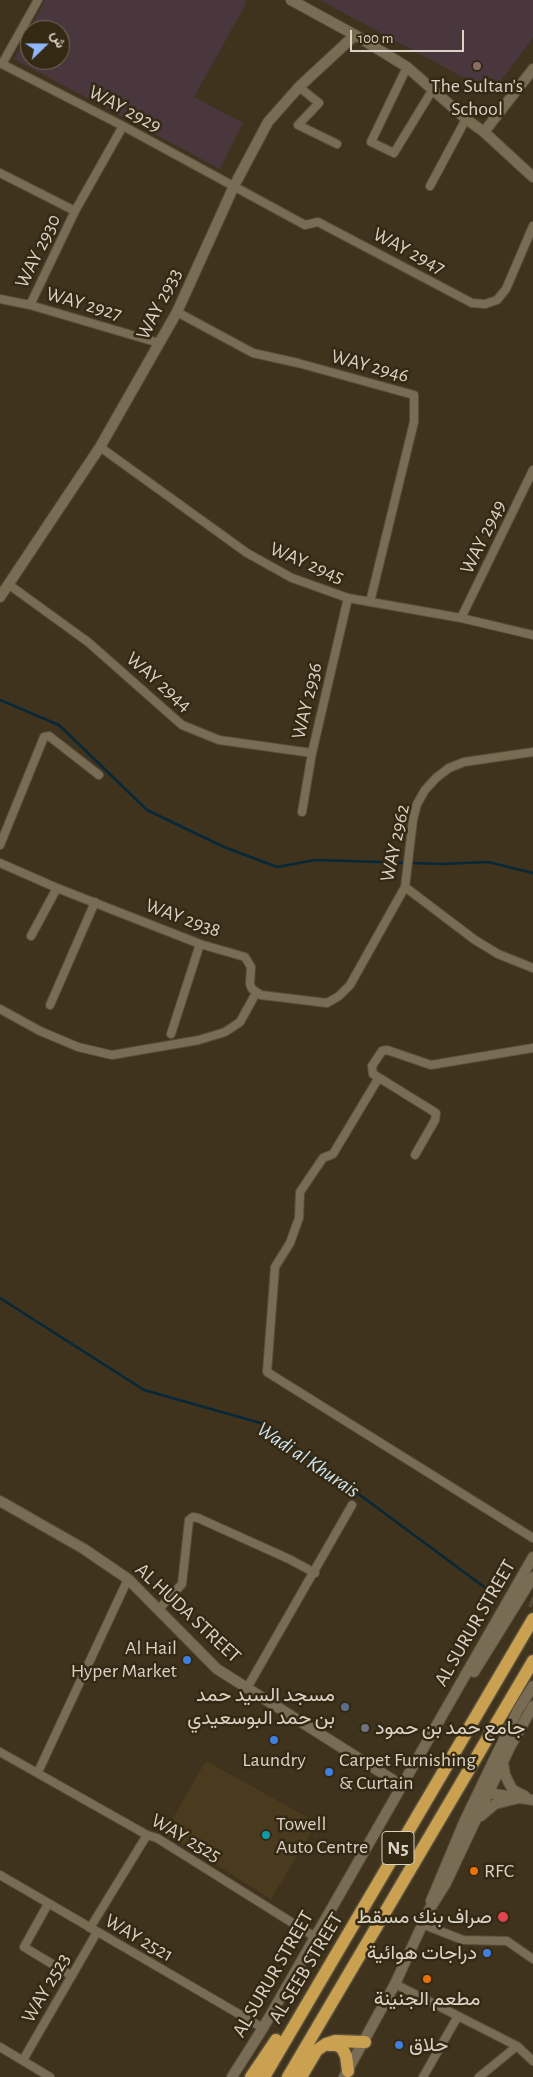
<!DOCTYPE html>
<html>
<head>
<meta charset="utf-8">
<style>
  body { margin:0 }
  #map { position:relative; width:533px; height:2077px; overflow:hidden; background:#3f331d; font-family:"Alegreya Sans",Vazirmatn,sans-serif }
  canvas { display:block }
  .north { position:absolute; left:20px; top:20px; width:50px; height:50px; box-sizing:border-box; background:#342913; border:1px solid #766d5a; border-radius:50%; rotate:68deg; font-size:14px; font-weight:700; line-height:20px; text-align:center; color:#d9d2c5 }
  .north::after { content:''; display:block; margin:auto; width:18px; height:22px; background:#8fb8fd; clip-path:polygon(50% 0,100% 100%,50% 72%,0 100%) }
  .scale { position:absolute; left:350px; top:30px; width:114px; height:22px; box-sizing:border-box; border:2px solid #d9d2c5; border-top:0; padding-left:6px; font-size:15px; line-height:18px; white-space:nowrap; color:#d9d2c5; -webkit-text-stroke:4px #342913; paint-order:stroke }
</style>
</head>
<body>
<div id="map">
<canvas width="533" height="2077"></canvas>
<div class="north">ش</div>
<div class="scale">100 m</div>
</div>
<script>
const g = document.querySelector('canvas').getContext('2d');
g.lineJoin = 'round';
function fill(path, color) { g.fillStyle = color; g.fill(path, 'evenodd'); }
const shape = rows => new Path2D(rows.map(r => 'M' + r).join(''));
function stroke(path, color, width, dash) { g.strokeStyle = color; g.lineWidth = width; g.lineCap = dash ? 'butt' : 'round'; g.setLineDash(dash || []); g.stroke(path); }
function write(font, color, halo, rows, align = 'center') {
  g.font = font + ' "Alegreya Sans",Vazirmatn,sans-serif'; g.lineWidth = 5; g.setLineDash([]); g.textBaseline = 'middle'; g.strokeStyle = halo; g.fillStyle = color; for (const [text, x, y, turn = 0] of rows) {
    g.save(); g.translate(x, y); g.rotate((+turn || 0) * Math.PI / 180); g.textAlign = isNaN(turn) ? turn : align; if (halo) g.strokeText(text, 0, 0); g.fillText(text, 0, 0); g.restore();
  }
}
const built = shape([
  [206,1761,316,1822,313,1825,314,1828,271,1899,164,1833]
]);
const education = shape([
  [45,0,245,0,247,2,194,97,243,123,220,169,14,59],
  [30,30,60,30,60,60,30,60],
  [320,0,533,0,533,38,492,93]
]);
const stream = shape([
  [0,700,59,725,147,810,224,847,277,867,315,860,442,864,488,862,533,873],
  [0,1298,144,1390,264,1424,495,1595]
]);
const tertiaryTunnel = shape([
  [530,1602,533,1603]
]);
const minor = shape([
  [0,63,123,126,305,225,318,222,472,303,485,304,497,300,506,289,533,226],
  [2,64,38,0],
  [407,67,371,142,394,153,433,89],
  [299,87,319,103,298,125,337,144],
  [0,173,75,211],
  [430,186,466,119],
  [0,299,30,305,159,343],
  [30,305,75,211,123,126],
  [177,312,253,353,298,363,414,395,414,422,370,602],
  [100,447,247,553,292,578,348,598,461,618,533,635],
  [8,584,88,642,182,725,219,740,312,753],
  [461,618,533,470],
  [302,812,312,753,348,598],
  [0,845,44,737,49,736,99,775],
  [0,863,57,888,200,944,245,957,251,967,250,984,252,989,261,995,327,1003,339,996,350,985,405,887,413,820,417,804,425,790,436,778,449,768,464,762,533,752],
  [405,887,475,940,498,954,533,968],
  [31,936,57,888],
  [50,1005,95,902],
  [0,1009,40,1031,78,1047,112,1055,199,1040,225,1032,240,1022,256,993],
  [171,1034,200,944],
  [378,1079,333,1154,323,1158,300,1192,299,1218,290,1243,275,1267,267,1372,533,1538],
  [415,1155,435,1120,436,1113,373,1074,372,1066,382,1051,387,1050,431,1065,533,1048],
  [158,1610,182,1584,189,1520,193,1517,198,1518,289,1559,315,1573],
  [247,1688,352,1505],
  [0,1752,147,1835,157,1838,315,1937],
  [38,1772,128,1579],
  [0,1875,263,2028],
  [48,1904,24,1947,72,1976],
  [422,1924,463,1940,507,1941,533,1959],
  [90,1928,147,1835],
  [395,1984,517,2046,533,2061],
  [0,2047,50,2077],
  [23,2060,97,1932],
  [423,2077,458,2016],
  [479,2077,517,2046]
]);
const tertiary = shape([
  [291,0,355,35,407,67,466,119,484,132,533,177],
  [484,132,533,69],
  [0,597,100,447,177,312,234,186,268,122,299,87,355,35],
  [0,1501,84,1549,128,1579,217,1669,401,1785],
  [474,1672,533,1577],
  [503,1763,505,1775,510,1785,513,1790,525,1796],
  [482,1792,533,1800],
  [481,1816,495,1804,519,1798],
  [431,1901,465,1820,518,1710,533,1686],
  [232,2077,263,2028,533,1557],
  [344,2077,395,1984,429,1910,446,1883,510,1747,533,1706]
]);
const trunk = shape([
  [329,2045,336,2045,342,2048,346,2056,348,2071],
  [251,2077,276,2040],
  [264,2077,533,1619],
  [288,2077,533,1661],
  [301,2077,317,2050,326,2044,335,2041,365,2042]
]);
const markers = [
  [477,66,5,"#8d6e63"],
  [187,1660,5,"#3f7fe0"],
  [345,1707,5,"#5c6f8a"],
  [365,1728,5,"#6b7280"],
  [274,1740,5,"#3f7fe0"],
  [329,1772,5,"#3f7fe0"],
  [266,1835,5,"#0f9aa8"],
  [474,1871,5,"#e8710a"],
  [503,1917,6,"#e0444e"],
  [487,1953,5,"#3f7fe0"],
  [427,1979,5,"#e8710a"],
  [399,2045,5,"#3f7fe0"]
];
const shields = [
  [398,1848,32]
];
const shieldNames = [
  ["N5",398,1848]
];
const poiNames = [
  ["The Sultan's",477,86,"center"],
  ["School",477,109,"center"],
  ["Al Hail",177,1648,"right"],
  ["Hyper Market",177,1671,"right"],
  ["مسجد السيد حمد",335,1695,"right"],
  ["بن حمد البوسعيدي",335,1718,"right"],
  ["جامع حمد بن حمود",375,1728],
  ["Laundry",274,1760,"center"],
  ["Carpet Furnishing",339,1760],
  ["& Curtain",339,1783],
  ["Towell",276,1824],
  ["Auto Centre",276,1847],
  ["RFC",484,1871],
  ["صراف بنك مسقط",492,1917,"right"],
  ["دراجات هوائية",477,1953,"right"],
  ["مطعم الجنينة",427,1999,"center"],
  ["حلاق",409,2045]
];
const streetNames = [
  ["WAY 2929",125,109,28],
  ["WAY 2930",38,251,-64],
  ["WAY 2947",409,251,28],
  ["WAY 2927",84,304,16],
  ["WAY 2933",159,304,-63],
  ["WAY 2946",370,366,15],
  ["WAY 2949",483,537,-64],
  ["WAY 2945",307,563,23],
  ["WAY 2944",159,682,41],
  ["WAY 2936",307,701,-77],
  ["WAY 2962",395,843,-78],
  ["WAY 2938",183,918,20],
  ["AL HUDA STREET",188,1613,43],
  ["AL SURUR STREET",475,1623,-60],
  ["WAY 2525",186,1838,30],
  ["WAY 2521",139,1938,30],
  ["AL SEEB STREET",306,1968,-59],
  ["AL SURUR STREET",273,1974,-60],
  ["WAY 2523",46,1988,-60]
];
const waterNames = [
  ["Wadi al Khurais",308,1460,34]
];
fill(built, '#4a3b1f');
fill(education, '#4a363d');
stroke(stream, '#072838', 2.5);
stroke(tertiaryTunnel, '#564b36', 10, [10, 5]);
stroke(minor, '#574e3b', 10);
stroke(tertiary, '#574e3b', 12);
stroke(trunk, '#574e3b', 15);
stroke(minor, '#796c55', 8);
stroke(tertiary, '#796c55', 10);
stroke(trunk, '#caa051', 12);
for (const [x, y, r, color] of markers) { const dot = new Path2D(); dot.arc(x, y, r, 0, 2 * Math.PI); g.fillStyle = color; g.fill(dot); stroke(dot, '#342913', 2); }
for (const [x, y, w] of shields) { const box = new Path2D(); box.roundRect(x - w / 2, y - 16.5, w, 33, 4); g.fillStyle = '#342913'; g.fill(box); stroke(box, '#d9d2c5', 1); }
write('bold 19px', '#d9d2c5', null, shieldNames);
write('20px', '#d9d2c5', '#342913', poiNames, 'left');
write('20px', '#d9d2c5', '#342913', streetNames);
write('italic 21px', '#cfe5f2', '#342913', waterNames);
</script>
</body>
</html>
